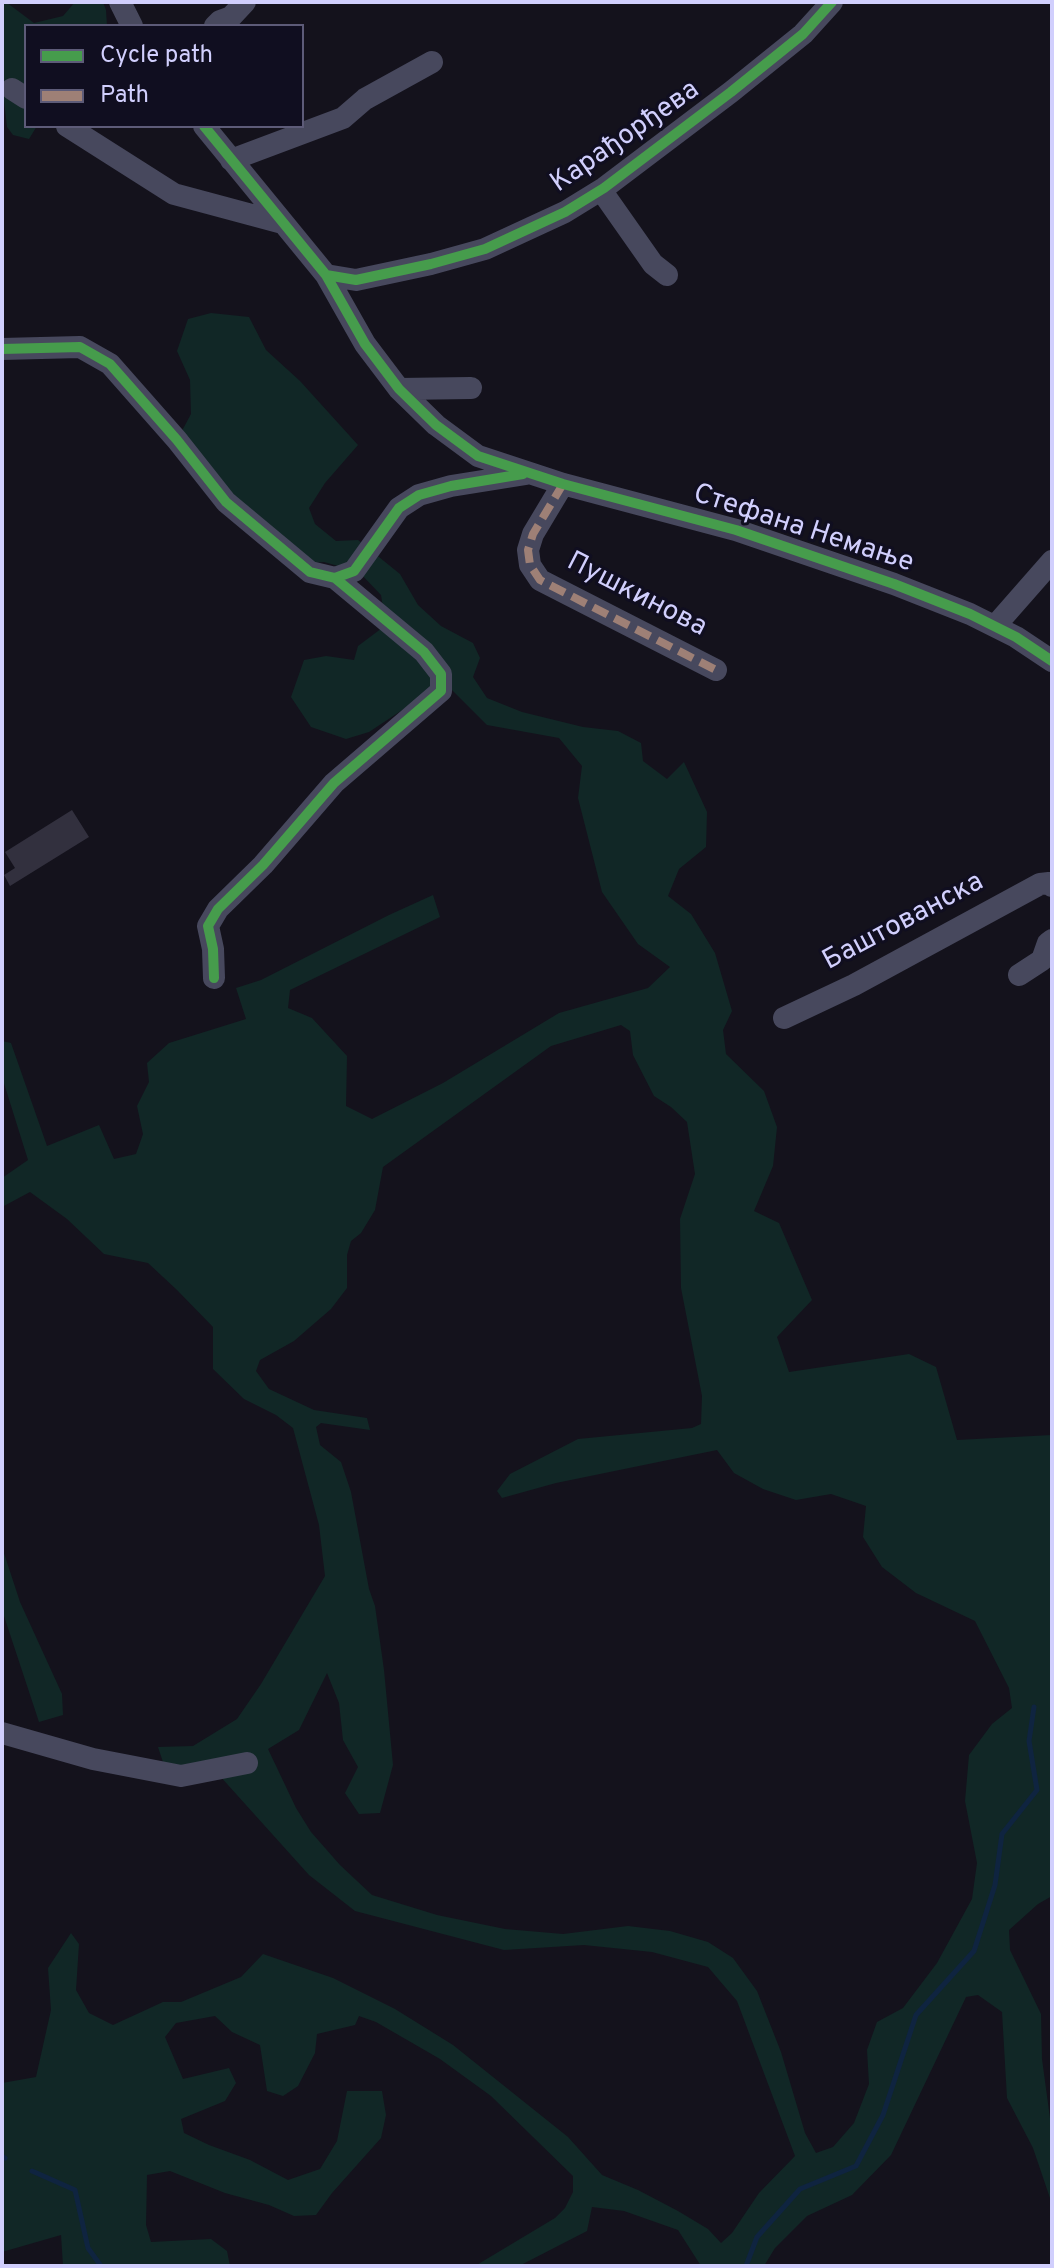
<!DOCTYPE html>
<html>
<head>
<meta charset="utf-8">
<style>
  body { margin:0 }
  #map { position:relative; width:1054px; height:2268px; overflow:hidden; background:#14121c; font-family:Overpass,sans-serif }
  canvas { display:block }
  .frame { position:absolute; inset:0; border:4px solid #d1cffd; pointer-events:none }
  .legend { position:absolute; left:24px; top:24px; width:280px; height:104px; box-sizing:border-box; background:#100e20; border:2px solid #5d5b78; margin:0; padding:10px 14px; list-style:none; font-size:24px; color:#d1cffd }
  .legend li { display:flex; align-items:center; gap:16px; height:40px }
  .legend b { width:40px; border:2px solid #5d5b78 }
</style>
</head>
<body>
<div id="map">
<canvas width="1054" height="2268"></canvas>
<div class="frame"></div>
<ul class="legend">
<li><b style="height:10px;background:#469c4c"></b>Cycle path</li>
<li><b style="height:10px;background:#9e8076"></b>Path</li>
</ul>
</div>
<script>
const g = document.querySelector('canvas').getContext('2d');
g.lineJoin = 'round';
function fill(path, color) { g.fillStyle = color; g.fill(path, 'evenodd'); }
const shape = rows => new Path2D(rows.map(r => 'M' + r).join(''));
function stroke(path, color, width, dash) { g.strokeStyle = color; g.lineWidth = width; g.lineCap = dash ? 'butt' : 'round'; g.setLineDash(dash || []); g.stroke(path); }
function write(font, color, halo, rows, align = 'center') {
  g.font = font + ' Overpass,sans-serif'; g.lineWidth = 6; g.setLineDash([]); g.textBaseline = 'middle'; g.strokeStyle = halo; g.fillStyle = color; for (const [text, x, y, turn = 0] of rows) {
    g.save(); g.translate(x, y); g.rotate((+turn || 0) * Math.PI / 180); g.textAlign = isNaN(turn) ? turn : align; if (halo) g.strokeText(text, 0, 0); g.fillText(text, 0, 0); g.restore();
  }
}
const green = shape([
  [2,2,6,2,34,23,63,16,75,2,103,2,106,10,107,26,26,26,26,126,37,126,29,139,13,135,7,127,2,84],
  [211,313,249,317,266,350,300,381,358,445,325,483,309,508,315,524,336,541,358,540,400,574,418,605,441,626,473,643,480,658,473,677,487,698,522,712,583,727,618,731,641,743,643,761,667,779,684,762,707,812,706,847,679,869,668,896,691,914,715,953,732,1011,723,1030,726,1054,764,1091,777,1127,773,1166,754,1211,779,1223,812,1300,777,1337,789,1372,909,1354,936,1367,957,1440,1052,1435,1052,1896,1038,1904,1009,1930,1010,1950,1041,2014,1042,2059,1052,2133,1052,2204,1033,2148,1007,2098,1002,2012,978,1995,966,1997,891,2155,852,2195,807,2216,775,2248,764,2266,701,2266,678,2230,624,2211,592,2207,587,2231,519,2266,475,2266,555,2218,565,2208,573,2192,573,2176,491,2096,440,2059,376,2022,359,2016,355,2025,317,2034,315,2053,298,2086,283,2096,267,2091,260,2045,232,2032,215,2016,176,2023,165,2037,183,2079,229,2068,236,2083,225,2101,181,2119,184,2133,209,2145,250,2160,288,2180,320,2169,337,2141,347,2091,382,2091,386,2115,381,2138,332,2193,316,2215,294,2216,269,2205,225,2193,170,2171,147,2175,146,2225,151,2242,211,2239,227,2251,230,2266,63,2266,61,2235,2,2252,2,2083,36,2077,51,2010,48,1968,71,1933,79,1944,76,1990,89,2013,113,2025,163,2002,181,2002,241,1977,263,1954,333,1978,395,2009,453,2045,568,2137,602,2175,638,2190,678,2211,708,2229,721,2243,732,2233,759,2193,795,2156,737,2001,708,1967,652,1952,584,1945,504,1950,355,1911,309,1875,210,1765,164,1765,158,1747,193,1746,237,1719,261,1684,325,1576,319,1525,293,1428,276,1415,244,1399,213,1369,213,1327,177,1290,148,1263,104,1254,67,1219,30,1192,2,1207,2,1178,28,1160,2,1077,2,1041,11,1043,47,1146,99,1125,114,1159,136,1154,143,1134,137,1106,149,1082,147,1063,169,1043,246,1019,236,988,261,980,389,915,433,895,440,917,290,990,288,1008,312,1018,347,1056,346,1106,372,1119,443,1083,559,1013,648,988,670,967,638,944,602,892,578,798,582,766,559,738,487,725,452,690,434,689,369,732,346,739,311,727,291,697,304,660,326,656,354,660,358,646,386,625,381,595,359,572,324,562,298,564,177,440,191,414,190,380,177,351,188,319],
  [621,1025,630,1031,633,1055,654,1096,671,1107,687,1122,695,1174,680,1219,681,1288,702,1396,701,1424,692,1428,578,1439,510,1474,497,1491,502,1498,556,1483,717,1450,734,1473,763,1489,796,1500,831,1494,866,1506,863,1537,882,1567,916,1593,975,1621,1009,1688,1012,1708,992,1724,969,1755,965,1801,977,1863,972,1899,937,1963,903,2008,877,2022,867,2050,869,2084,854,2123,833,2147,816,2153,805,2133,781,2052,757,1991,733,1958,708,1942,670,1931,628,1926,563,1934,505,1929,437,1915,372,1895,340,1865,311,1832,296,1808,268,1749,299,1730,327,1673,339,1703,343,1740,358,1767,345,1793,359,1814,380,1813,393,1765,384,1670,375,1606,369,1589,351,1492,341,1462,320,1445,316,1427,321,1423,370,1430,367,1418,314,1410,269,1389,256,1371,260,1360,294,1341,331,1309,347,1288,347,1255,351,1241,361,1233,375,1210,383,1167,551,1046],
  [2,1547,20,1602,62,1694,63,1715,39,1722,2,1610]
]);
const stream = shape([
  [2,2156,5,2158],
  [32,2171,75,2190,88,2248,101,2266],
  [746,2266,757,2237,800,2189,856,2166,883,2115,916,2015,974,1951,995,1885,1002,1834,1037,1790,1029,1741,1034,1707]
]);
const building = shape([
  [72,810,89,837,10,886,4,875,15,868,5,852]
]);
const minor = shape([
  [120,2,132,26],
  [215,26,220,21,231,17,245,2],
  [12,89,26,98],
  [67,126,174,194,282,223],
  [204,126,326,275,365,344,399,389,436,425,478,456,563,484,736,530,894,584,970,614,1016,637,1052,661],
  [231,160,343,118,365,99,432,62],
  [601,190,653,264,667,275],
  [326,275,356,280,431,264,485,249,565,212,604,188,731,92,803,34,832,2],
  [2,349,80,347,110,364,177,440,226,502,310,572,335,578,354,571,399,508,419,495,451,486,526,474],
  [399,389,471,388],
  [563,484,533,534,528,550,530,565,540,580,716,670],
  [995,626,1052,561],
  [1019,975,1042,960,1048,943,1052,940],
  [214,978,213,949,208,926,218,909,263,865,334,783,441,691,441,674,424,652,335,578],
  [784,1018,854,985,1040,884,1049,883,1052,886],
  [2,1733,93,1759,181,1776,247,1763]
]);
const quiet = shape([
  [563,484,533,534,528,550,530,565,540,580,716,670]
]);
const cycleway = shape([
  [204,126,326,275,365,344,399,389,436,425,478,456,563,484,736,530,894,584,970,614,1016,637,1052,661],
  [326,275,356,280,431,264,485,249,565,212,604,188,731,92,803,34,832,2],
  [2,349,80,347,110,364,177,440,226,502,310,572,335,578,354,571,399,508,419,495,451,486,523,474],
  [214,978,213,949,208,926,218,909,263,865,334,783,441,691,441,674,424,652,335,578]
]);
const streetNames = [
  ["Карађорђева",626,138,-35],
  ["Стефана Немање",803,530,18],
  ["Пушкинова",636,596,27],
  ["Баштованска",904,923,-28]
];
fill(green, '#112726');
stroke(stream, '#0f2440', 5);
fill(building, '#32303e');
stroke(minor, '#47485d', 22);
stroke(quiet, '#9e8076', 8, [16, 8]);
stroke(cycleway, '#469c4c', 10);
write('28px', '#d1cffd', '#100e20', streetNames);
</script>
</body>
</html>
